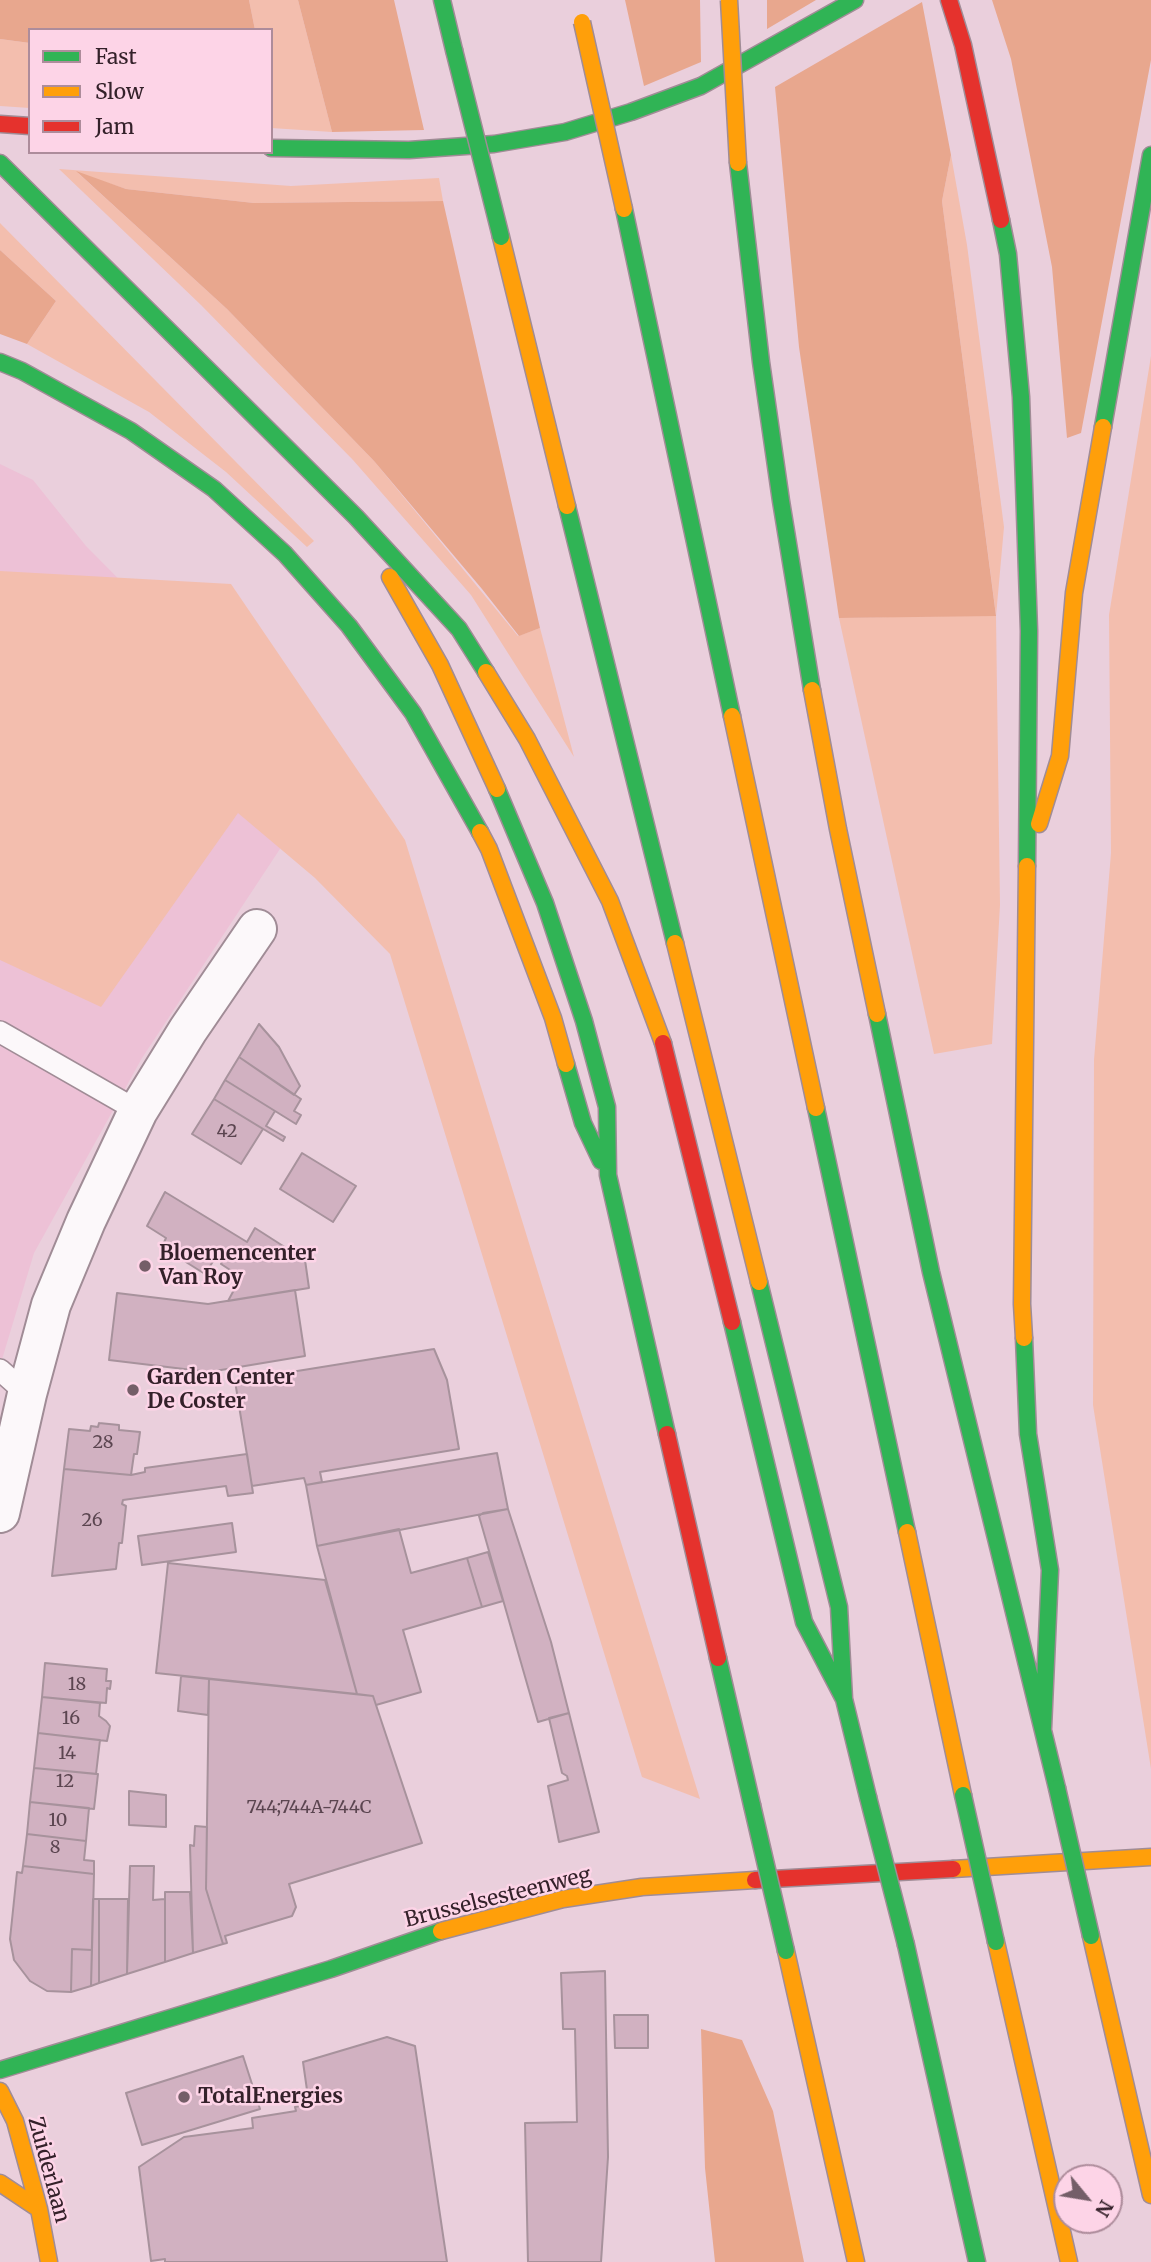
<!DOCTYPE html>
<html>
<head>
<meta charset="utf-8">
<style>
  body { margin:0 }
  #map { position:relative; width:1151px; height:2262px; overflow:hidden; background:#eacfdc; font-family:Merriweather,serif }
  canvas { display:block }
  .legend { position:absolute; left:28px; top:28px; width:245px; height:126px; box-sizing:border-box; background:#fdd4e7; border:2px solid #ad8c9b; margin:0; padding:9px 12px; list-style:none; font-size:21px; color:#34212a }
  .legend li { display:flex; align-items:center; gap:14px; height:35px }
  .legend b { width:35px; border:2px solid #ad8c9b }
  .north { position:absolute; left:1053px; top:2164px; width:70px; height:70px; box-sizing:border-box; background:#fdd4e7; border:2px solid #ad8c9b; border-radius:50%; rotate:120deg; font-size:19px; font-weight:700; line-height:28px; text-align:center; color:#34212a }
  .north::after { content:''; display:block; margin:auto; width:24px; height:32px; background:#745e68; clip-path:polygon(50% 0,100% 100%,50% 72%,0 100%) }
</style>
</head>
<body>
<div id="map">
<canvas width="1151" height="2262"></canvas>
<ul class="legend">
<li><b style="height:9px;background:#30b455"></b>Fast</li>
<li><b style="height:9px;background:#ff9f0a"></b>Slow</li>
<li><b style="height:9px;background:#e5322d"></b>Jam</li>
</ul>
<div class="north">N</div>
</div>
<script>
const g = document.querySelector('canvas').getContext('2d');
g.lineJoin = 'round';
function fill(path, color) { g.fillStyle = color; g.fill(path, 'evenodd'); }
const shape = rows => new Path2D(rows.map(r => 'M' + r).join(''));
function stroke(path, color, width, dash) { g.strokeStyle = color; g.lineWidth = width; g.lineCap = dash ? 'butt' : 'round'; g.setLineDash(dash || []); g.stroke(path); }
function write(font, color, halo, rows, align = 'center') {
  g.font = font + ' Merriweather,serif'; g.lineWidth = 5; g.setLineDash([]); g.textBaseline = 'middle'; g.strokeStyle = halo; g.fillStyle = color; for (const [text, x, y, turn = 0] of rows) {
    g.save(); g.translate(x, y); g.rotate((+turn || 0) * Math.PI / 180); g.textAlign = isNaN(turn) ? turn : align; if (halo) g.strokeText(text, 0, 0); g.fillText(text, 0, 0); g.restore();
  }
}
const built = shape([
  [0,464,33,480,86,546,201,662,307,808,142,1058,34,1253,0,1366]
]);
const green = shape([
  [249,0,298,0,332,132,271,128,271,30,255,30],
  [0,39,30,43,30,108,0,106],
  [951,155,967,245,1004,527,996,616,1000,905,992,1044,934,1054,839,618,996,615,942,201],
  [59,169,291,186,439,178,443,201,254,203,126,189,78,173,227,309,374,461,518,636,540,628,574,757,471,595,353,460,201,305],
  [0,223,314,541,307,547,226,472,149,412,27,344,56,301,0,250],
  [1151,356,1151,1769,1093,1405,1094,1060,1111,853,1109,615],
  [0,571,231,584,405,840,700,1799,642,1777,390,954,315,878,238,813,101,1007,0,960]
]);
const forest = shape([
  [0,0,249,0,255,30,30,30,30,43,0,39],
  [298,0,394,0,424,130,332,132],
  [625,0,700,0,701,62,644,86],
  [767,0,816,0,767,29],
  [992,0,1151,0,1151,60,1081,433,1067,438,1052,267,1011,59],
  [922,2,951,155,942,201,996,616,839,618,799,347,775,87],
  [76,171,126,189,254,203,443,201,540,628,519,636,482,589,374,461,227,309],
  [0,250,56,301,27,344,0,334],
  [701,2029,742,2040,773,2111,804,2262,715,2262,705,2168]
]);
const building = shape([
  [259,1024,279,1047,300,1086,294,1095,239,1057,259,1024],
  [239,1057,301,1099,294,1111,301,1115,296,1124,225,1080,239,1057],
  [225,1080,275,1111,266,1126,285,1137,283,1141,214,1099,225,1080],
  [214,1099,263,1129,241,1164,192,1134,214,1099],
  [302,1153,356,1186,333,1222,280,1189,302,1153],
  [165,1192,247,1242,255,1228,305,1260,309,1288,228,1301,241,1277,221,1264,225,1256,219,1252,205,1274,162,1247,166,1238,147,1226,165,1192],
  [295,1290,305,1356,209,1372,109,1360,117,1293,208,1304,295,1290],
  [434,1349,447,1380,459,1449,320,1472,322,1482,306,1485,304,1478,252,1486,235,1381,434,1349],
  [99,1423,119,1425,119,1430,140,1432,137,1454,134,1454,131,1475,64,1469,69,1429,90,1431,91,1426,98,1427,99,1423],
  [497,1453,508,1509,317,1546,306,1485,497,1453],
  [247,1454,253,1493,228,1496,226,1486,123,1500,122,1504,126,1506,122,1543,119,1543,116,1569,52,1576,64,1469,131,1475,145,1472,145,1468,247,1454],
  [508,1509,551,1642,569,1713,538,1722,479,1516,483,1513,508,1509],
  [232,1523,236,1552,142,1565,138,1536,232,1523],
  [399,1529,411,1573,467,1558,482,1607,403,1630,421,1692,376,1705,373,1696,357,1694,317,1546,399,1529],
  [488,1552,503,1601,482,1607,467,1558,488,1552],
  [168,1563,325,1580,357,1694,156,1673,168,1563],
  [45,1663,107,1669,106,1681,111,1681,110,1689,107,1688,106,1703,42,1697,45,1663],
  [181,1676,209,1679,208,1715,178,1711,181,1676],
  [209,1679,373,1696,422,1843,289,1884,296,1907,292,1916,225,1936,227,1943,223,1944,206,1889,209,1679],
  [42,1697,100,1703,99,1716,106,1721,110,1726,107,1741,38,1733,42,1697],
  [569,1713,599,1832,559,1842,548,1786,568,1780,567,1776,562,1773,549,1718,569,1713],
  [38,1733,100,1740,96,1774,34,1768,38,1733],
  [34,1768,98,1774,94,1809,30,1802,34,1768],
  [129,1791,166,1795,166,1827,129,1825,129,1791],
  [30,1802,89,1808,86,1841,27,1834,30,1802],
  [195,1826,207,1827,206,1889,223,1944,193,1953,190,1845,194,1846,195,1826],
  [27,1834,86,1841,84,1860,94,1861,94,1874,23,1866,27,1834],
  [23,1866,94,1874,92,1950,72,1949,71,1992,47,1991,30,1981,14,1960,10,1939,17,1872,22,1873,23,1866],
  [130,1866,154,1866,153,1900,165,1899,165,1962,127,1974,130,1866],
  [165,1892,190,1892,193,1953,165,1962,165,1892],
  [93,1899,99,1899,99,1983,91,1986,93,1899],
  [99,1899,128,1899,127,1974,99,1983,99,1899],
  [72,1949,92,1950,91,1986,71,1992,72,1949],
  [605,1971,608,2157,601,2262,528,2262,525,2123,577,2122,575,2029,563,2029,561,1973,605,1971],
  [614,2015,648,2015,648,2048,615,2048,614,2015],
  [387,2037,415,2046,447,2262,165,2262,165,2259,151,2261,139,2167,184,2137,253,2128,252,2118,296,2111,295,2107,309,2104,303,2062,387,2037],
  [243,2056,260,2109,142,2145,126,2093,243,2056]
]);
const lane = shape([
  [0,1032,138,1111],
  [0,1370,27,1394]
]);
const street = shape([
  [0,1513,27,1394,51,1305,86,1221,138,1111,188,1030,257,929]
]);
const fast = shape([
  [442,0,454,50],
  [271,148,409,150,494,144,565,132,631,112,701,86,855,0],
  [0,163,356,517,459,629,486,672],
  [738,163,761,362,781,501,812,690],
  [624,209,732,716],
  [1001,220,1008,254,1021,397,1029,631,1027,866],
  [0,362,22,371,131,431,214,489,285,554,349,626,413,713,480,832],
  [1103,427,1151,155],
  [567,506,675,943],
  [497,789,545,903,584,1021,607,1107,608,1175,667,1434],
  [877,1014,931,1272,1057,1788],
  [566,1064,583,1123,601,1161],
  [816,1108,907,1532],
  [759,1282,839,1607,844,1699,868,1797],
  [732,1322,804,1622,844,1699],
  [1024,1338,1028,1434,1050,1570,1043,1728],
  [718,1658,752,1805],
  [906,1945,977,2262],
  [0,2070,331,1969,441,1931]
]);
const slow = shape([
  [501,237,567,506],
  [390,577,440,665,497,789],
  [486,672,527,739,610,901,663,1043],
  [812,690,838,829,877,1014],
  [732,716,816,1108],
  [1039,824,1060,756,1074,593,1103,427],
  [480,832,489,849,553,1018,566,1064],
  [675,943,759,1282],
  [1024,1338,1022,1304,1027,866],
  [907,1532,963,1795],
  [953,1869,1151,1857],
  [441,1931,563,1899,642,1887,755,1880],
  [1091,1936,1151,2195],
  [996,1942,1069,2262],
  [786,1951,856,2262],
  [0,2091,15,2121,39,2209,49,2262],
  [0,2183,39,2209]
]);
const jam = shape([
  [949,0,963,45,1001,220],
  [0,124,30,126],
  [663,1043,732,1322],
  [667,1434,718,1658],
  [755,1880,953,1869]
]);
const fastBridge = shape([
  [454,50,501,237],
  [1057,1788,1091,1936],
  [963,1795,996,1942],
  [868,1797,906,1945],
  [752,1805,786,1951]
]);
const slowBridge = shape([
  [729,0,738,163],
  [582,22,624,209]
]);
const markers = [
  [145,1266,7,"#745e68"],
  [133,1390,7,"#745e68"],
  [184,2097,7,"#745e68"]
];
const numberNames = [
  ["42",227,1132],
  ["28",103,1443],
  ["26",92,1521],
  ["18",77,1685],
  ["16",71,1719],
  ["14",67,1754],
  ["12",65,1782],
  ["744;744A-744C",309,1808],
  ["10",58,1821],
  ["8",55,1848]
];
const poiNames = [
  ["Bloemencenter",159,1254],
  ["Van Roy",159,1278],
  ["Garden Center",147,1378],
  ["De Coster",147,1402],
  ["TotalEnergies",198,2097]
];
const streetNames = [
  ["Brusselsesteenweg",498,1898,-14],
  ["Zuiderlaan",48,2170,75]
];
fill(built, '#edc1d6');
fill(green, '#f3beae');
fill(forest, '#e8a78e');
fill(building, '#d1b1c1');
stroke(building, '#a7929c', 2);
stroke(lane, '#a08c96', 24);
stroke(street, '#a08c96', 42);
stroke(fast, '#a08c96', 19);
stroke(slow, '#a08c96', 19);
stroke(jam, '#a08c96', 19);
stroke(lane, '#fcf8fa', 21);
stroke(street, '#fcf8fa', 38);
stroke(fast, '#30b455', 16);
stroke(slow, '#ff9f0a', 16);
stroke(jam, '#e5322d', 16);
stroke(fastBridge, '#a08c96', 19, []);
stroke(slowBridge, '#a08c96', 19, []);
stroke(fastBridge, '#30b455', 16);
stroke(slowBridge, '#ff9f0a', 16);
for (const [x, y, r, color] of markers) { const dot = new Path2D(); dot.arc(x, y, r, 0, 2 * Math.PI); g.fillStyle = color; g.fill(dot); stroke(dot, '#fdd4e7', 2.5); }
write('18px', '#5b4550', null, numberNames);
write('bold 21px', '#34212a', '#fdd4e7', poiNames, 'left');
write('21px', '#34212a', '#fdd4e7', streetNames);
</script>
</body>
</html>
